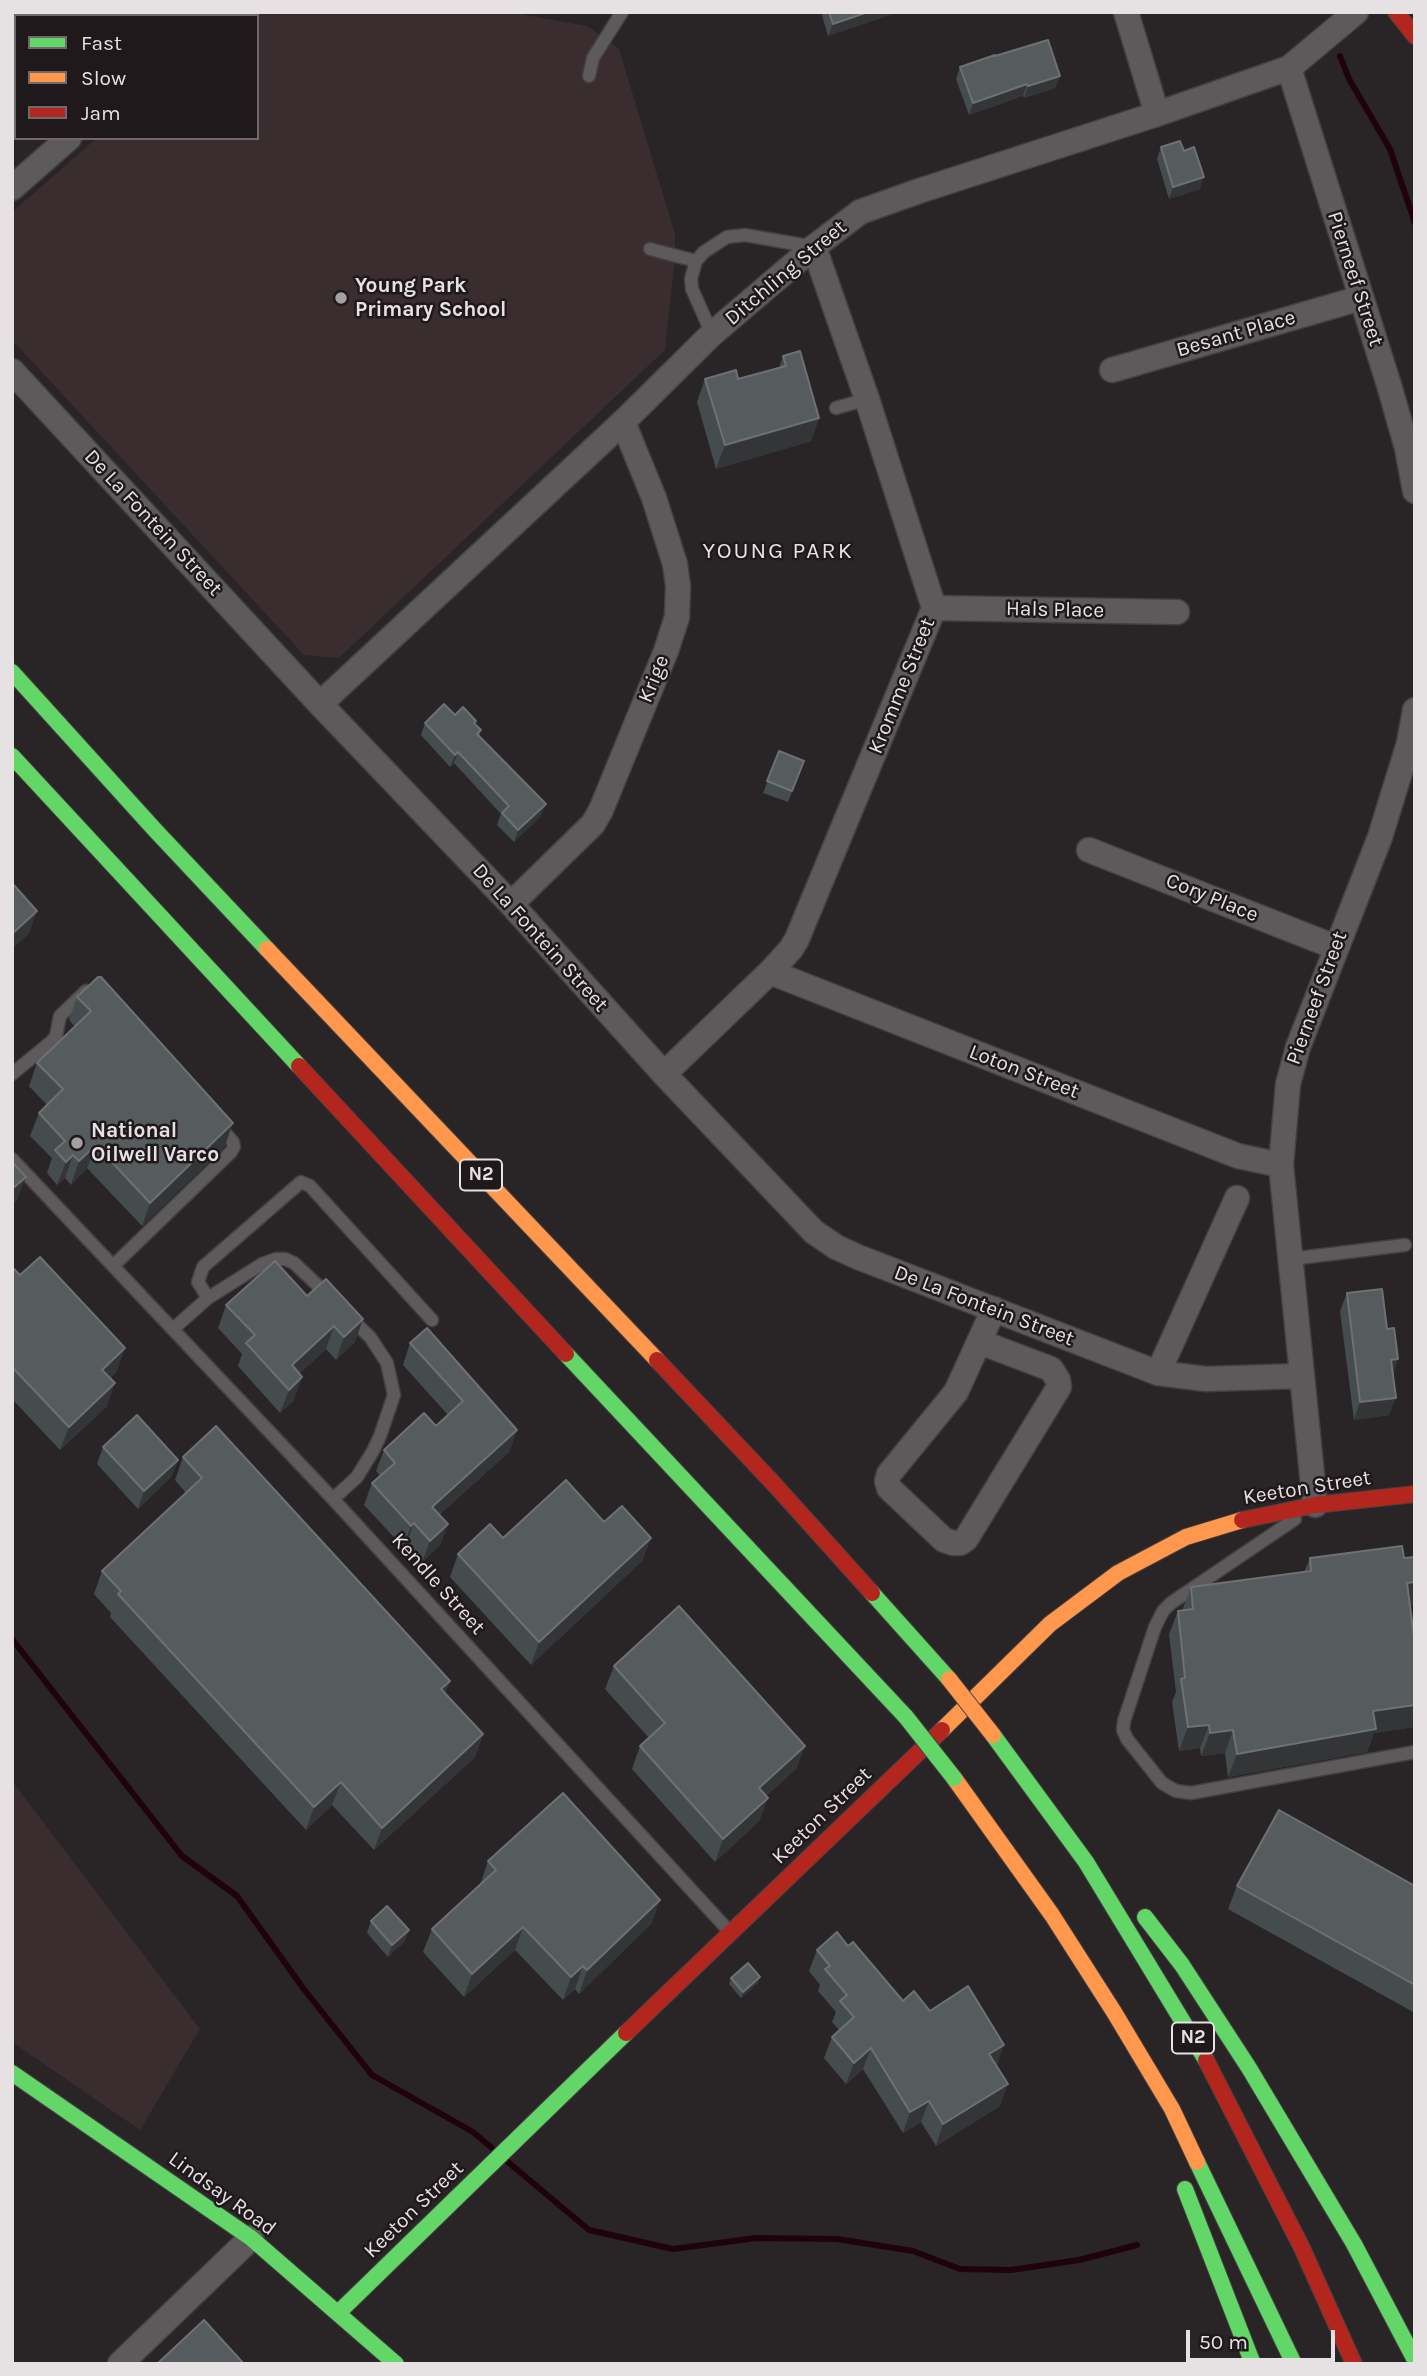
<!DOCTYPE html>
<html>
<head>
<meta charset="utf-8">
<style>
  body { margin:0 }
  #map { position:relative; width:1427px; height:2376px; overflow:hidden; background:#292426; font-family:Karla,sans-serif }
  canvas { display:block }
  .frame { position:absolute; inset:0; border:14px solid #e6e1e2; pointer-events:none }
  .legend { position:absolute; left:14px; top:14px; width:245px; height:126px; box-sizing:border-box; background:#20191b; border:2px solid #6f696b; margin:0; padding:9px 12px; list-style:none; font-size:21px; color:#e6e1e2 }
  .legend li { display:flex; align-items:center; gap:14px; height:35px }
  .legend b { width:35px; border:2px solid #6f696b }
  .scale { position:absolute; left:1186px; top:2330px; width:149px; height:32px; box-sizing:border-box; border:4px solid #e6e1e2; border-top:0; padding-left:9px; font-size:21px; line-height:24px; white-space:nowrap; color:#e6e1e2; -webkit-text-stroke:5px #20191b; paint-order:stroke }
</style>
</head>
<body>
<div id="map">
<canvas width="1427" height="2376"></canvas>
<div class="frame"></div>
<ul class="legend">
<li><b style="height:9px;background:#63d668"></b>Fast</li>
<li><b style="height:9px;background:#ff974d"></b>Slow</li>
<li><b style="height:9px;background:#b3261e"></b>Jam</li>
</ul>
<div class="scale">50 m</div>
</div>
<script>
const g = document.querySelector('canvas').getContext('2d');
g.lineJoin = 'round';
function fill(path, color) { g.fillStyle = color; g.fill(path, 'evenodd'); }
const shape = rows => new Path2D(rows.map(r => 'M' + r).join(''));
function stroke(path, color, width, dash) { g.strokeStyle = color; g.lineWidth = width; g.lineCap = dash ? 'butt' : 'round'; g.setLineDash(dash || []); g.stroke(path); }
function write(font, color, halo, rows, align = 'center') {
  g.font = font + ' Karla,sans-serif'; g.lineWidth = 5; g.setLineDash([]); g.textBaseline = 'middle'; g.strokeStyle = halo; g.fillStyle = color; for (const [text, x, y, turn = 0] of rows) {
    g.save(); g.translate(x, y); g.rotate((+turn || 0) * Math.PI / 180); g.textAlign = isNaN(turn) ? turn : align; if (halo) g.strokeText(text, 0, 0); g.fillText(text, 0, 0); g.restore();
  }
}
const built = shape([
  [184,12,509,12,587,26,619,49,675,234,675,256,665,350,339,658,304,655,12,340,12,212,97,138,257,138,257,16,183,16],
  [12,1781,200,2029,140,2130,12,2042]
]);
const stream = shape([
  [1340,56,1349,79,1390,149,1415,223],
  [12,1639,182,1856,237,1896,303,1988,372,2075,473,2132,492,2148],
  [508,2162,589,2230,673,2249,756,2238,837,2239,913,2251,960,2269,1011,2270,1079,2260,1137,2245]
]);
const lane = shape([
  [589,76,593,58,622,12],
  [650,249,696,261],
  [712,334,692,289,691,279,696,261,704,252,727,237,745,235,814,247],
  [836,408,867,399],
  [12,1074,51,1042,56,1036,60,1016,86,991],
  [12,1159,333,1499,729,1931],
  [1290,1259,1405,1245],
  [113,1266,231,1152,234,1147,233,1142,217,1124],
  [208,1298,262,1264,276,1259,285,1259,294,1263,330,1297],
  [173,1329,208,1298,198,1282,203,1267,301,1182,310,1186,432,1320],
  [333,1499,357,1477,373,1451,380,1436,394,1395,387,1363,370,1337,350,1318],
  [1295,1519,1171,1603,1163,1611,1155,1627,1124,1721,1123,1730,1127,1739,1162,1783,1176,1791,1191,1793,1415,1752]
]);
const street = shape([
  [1126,12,1157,114],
  [162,16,163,12],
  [1289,68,1389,385,1407,448,1415,491],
  [12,188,69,138],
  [1112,370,1361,298],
  [12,371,320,704,511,904,664,1074,814,1232,836,1247,858,1257,1158,1373,1206,1379,1301,1376],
  [934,608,1177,612],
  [320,704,623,422,712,334,814,247,860,212,919,191,1157,114,1289,68,1356,12],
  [1089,850,1335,947],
  [511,904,593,824,601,810,666,651,677,617,678,586,675,564,654,498,623,422],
  [770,972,1238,1156,1281,1165],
  [664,1074,770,972,791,949,797,939,934,608,867,399,814,247],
  [980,1342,1051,1369,1058,1380,1059,1387,966,1539,960,1543,953,1543,944,1540,889,1488,887,1481,889,1474,956,1392,994,1309],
  [1158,1373,1237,1198],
  [1315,1505,1281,1165,1288,1084,1298,1047,1380,837,1409,743,1415,710],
  [120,2364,251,2238]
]);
const fast = shape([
  [12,672,155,830,267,949],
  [12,756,299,1066],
  [566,1354,906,1717],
  [872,1593,949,1679],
  [993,1735,1086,1862,1206,2060],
  [1145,1917,1182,1965,1249,2068,1354,2244,1415,2360],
  [12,2073,251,2238,396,2364],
  [1197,2162,1294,2364],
  [1185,2189,1253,2364],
  [338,2313,626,2033]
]);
const slow = shape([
  [267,949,657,1360],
  [942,1730,1050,1624,1118,1573,1186,1537,1242,1520],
  [954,1778,1052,1915,1114,2012,1172,2109,1197,2162]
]);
const jam = shape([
  [1396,12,1415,36],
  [299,1066,566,1354],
  [657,1360,774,1484,872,1593],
  [1242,1520,1315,1505,1415,1494],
  [626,2033,942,1730],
  [1206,2060,1302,2248,1354,2364]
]);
const fastBridge = shape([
  [906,1717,954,1778]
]);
const slowBridge = shape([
  [949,1679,993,1735]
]);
const wall = shape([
  [821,12,898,12,828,36],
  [995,56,1060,76,1055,88,1024,98,1023,96,969,115,956,79,960,67],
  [1161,147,1184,151,1200,189,1169,199,1157,159],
  [783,356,819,418,811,441,716,469,697,402,705,379,738,379,779,368],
  [455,715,475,724,481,730,479,736,541,816,514,842,497,825,501,814,454,763,450,767,421,735,425,723],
  [779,751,804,761,788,802,763,793],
  [77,997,225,1146,142,1226,87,1168,71,1185,65,1178,57,1185,47,1173,52,1158,30,1136,39,1113,47,1105,29,1086,37,1063,75,1027,69,1020],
  [12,1267,117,1371,110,1378,107,1406,60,1450,12,1399],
  [1347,1293,1387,1329,1398,1359,1393,1373,1389,1415,1354,1420,1340,1311],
  [307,1296,355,1342,336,1360,326,1349,299,1374,294,1400,280,1413,238,1366,242,1354,218,1328,226,1305],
  [410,1343,517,1430,509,1452,439,1515,448,1524,440,1545,422,1562,406,1545,403,1547,364,1505,372,1483,380,1476,376,1471,384,1450,436,1426,448,1415,403,1365],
  [103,1447,178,1460,171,1477,138,1509,97,1464],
  [183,1457,450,1681,445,1693,483,1734,475,1757,374,1850,332,1805,306,1830,110,1617,111,1613,94,1594,102,1571,186,1493,175,1480],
  [604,1522,651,1538,642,1561,531,1665,450,1577,458,1554,503,1538],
  [1415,1557,1415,1604,1410,1605,1415,1644,1414,1727,1374,1733,1367,1752,1228,1777,1225,1753,1201,1756,1200,1748,1179,1751,1172,1702,1176,1692,1169,1634,1178,1611,1182,1611,1191,1587,1304,1572,1310,1558,1404,1558],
  [614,1666,805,1746,796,1769,766,1796,768,1798,759,1821,715,1862,632,1769,640,1746,649,1738,605,1689],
  [488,1861,652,1923,579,1994,575,1989,563,2000,515,1950,464,1997,423,1952,432,1929,480,1885],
  [1237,1886,1415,1886,1415,2013,1228,1909],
  [371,1921,409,1930,404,1942,388,1957,367,1933],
  [848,1946,903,2001,930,2011,997,2066,1000,2106,936,2146,921,2122,903,2133,863,2069,846,2084,824,2058,832,2037,839,2030,832,2022,836,2012,818,1991,820,1985,809,1971,817,1950],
  [731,1978,758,1983,741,1998,729,1984]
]);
const shadedWall = shape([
  [868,12,898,12,828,36,833,24],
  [1060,76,1055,88,1024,98,1028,86],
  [1027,84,1023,96,969,115,973,103],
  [1204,177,1200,189,1169,199,1173,187],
  [819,418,811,441,716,469,725,445],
  [458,752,454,763,450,767,455,755],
  [546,804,541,816,514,842,518,830],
  [37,911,29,934,12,949,12,934],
  [233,1123,225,1146,142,1226,150,1203],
  [96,1145,87,1168,71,1185,79,1161],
  [73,1155,65,1178,57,1185,66,1162],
  [26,1177,17,1200,12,1205,12,1189],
  [363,1319,355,1342,336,1360,344,1337],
  [334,1326,326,1349,286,1386,292,1365],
  [125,1348,117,1371,94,1393,102,1370],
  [1398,1359,1391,1376,1391,1360],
  [302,1377,294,1400,280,1413,289,1390],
  [115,1383,107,1406,60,1450,69,1427],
  [1396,1398,1389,1415,1354,1420,1360,1402],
  [517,1430,509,1452,424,1528,432,1507],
  [178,1460,171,1477,138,1509,144,1491],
  [414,1523,406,1545,403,1547,411,1526],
  [448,1524,440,1545,422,1562,430,1541],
  [651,1538,642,1561,531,1665,539,1642],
  [1415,1582,1415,1604,1399,1607,1407,1583],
  [450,1681,441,1704,441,1689],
  [1415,1705,1414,1727,1374,1733,1367,1752,1228,1777,1237,1754,1373,1711],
  [1209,1725,1200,1748,1179,1751,1188,1727],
  [1233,1730,1225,1753,1201,1756,1210,1733],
  [483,1734,475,1757,374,1850,382,1828],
  [805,1746,796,1769,750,1811,759,1788],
  [341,1782,332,1805,306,1830,314,1807],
  [768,1798,759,1821,715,1862,723,1839],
  [660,1900,652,1923,579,1994,587,1970],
  [523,1927,515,1950,464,1997,472,1974],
  [409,1930,404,1942,388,1957,392,1945],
  [583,1966,575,1989,563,2000,571,1977],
  [760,1977,758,1983,741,1998,743,1992],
  [1004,2045,997,2066,989,2054],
  [871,2048,863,2069,846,2084,854,2063],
  [1008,2084,1000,2106,936,2146,943,2124],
  [929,2101,921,2122,903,2133,910,2112]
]);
const building = shape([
  [829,12,868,12,833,24,829,12],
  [1048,40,1060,76,1028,86,1027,84,973,103,960,67,995,55,995,56,1048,40],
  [1180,141,1184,151,1194,147,1204,177,1173,187,1161,147,1180,141],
  [800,351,819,418,725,445,705,379,736,370,738,379,786,366,783,356,800,351],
  [444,704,455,715,463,707,476,721,474,723,481,730,477,734,546,804,518,830,502,813,509,806,458,752,455,755,425,723,444,704],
  [779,751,804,761,792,791,767,781,779,751],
  [12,883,37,911,12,934,12,883],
  [98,977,101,977,233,1123,150,1203,96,1145,79,1161,73,1155,66,1162,55,1150,65,1141,39,1113,63,1089,37,1063,91,1011,77,997,98,977],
  [12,1162,26,1177,12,1189,12,1162],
  [40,1257,125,1348,102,1370,115,1383,69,1427,12,1367,12,1267,20,1275,40,1257],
  [275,1261,307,1296,326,1279,363,1319,344,1337,334,1326,292,1365,302,1377,289,1390,246,1343,255,1335,226,1305,275,1261],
  [1382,1289,1387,1329,1394,1328,1398,1359,1391,1360,1396,1398,1360,1402,1347,1293,1382,1289],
  [427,1328,517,1430,432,1507,448,1524,430,1541,414,1523,411,1526,372,1483,395,1463,384,1450,424,1413,436,1426,463,1401,410,1343,427,1328],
  [137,1415,178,1460,144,1491,103,1447,137,1415],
  [216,1426,450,1681,441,1689,483,1734,382,1828,341,1782,314,1807,118,1594,121,1591,102,1571,202,1478,183,1457,216,1426],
  [566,1480,604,1522,622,1506,651,1538,539,1642,458,1554,490,1524,503,1538,566,1480],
  [1402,1546,1404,1558,1415,1557,1415,1582,1407,1583,1415,1644,1415,1705,1373,1711,1376,1729,1237,1754,1233,1730,1210,1733,1209,1725,1188,1727,1181,1679,1185,1678,1178,1611,1193,1609,1191,1587,1311,1571,1310,1558,1402,1546],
  [679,1606,805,1746,759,1788,768,1798,723,1839,640,1746,665,1723,614,1666,679,1606],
  [563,1793,660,1900,587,1970,583,1966,571,1977,523,1927,472,1974,432,1929,496,1870,488,1861,563,1793],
  [1279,1810,1415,1886,1415,1985,1237,1886,1279,1810],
  [387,1906,409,1930,392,1945,371,1921,387,1906],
  [837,1932,848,1946,853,1942,903,2001,914,1991,930,2011,968,1986,1004,2045,989,2054,1008,2084,943,2124,929,2101,910,2112,871,2048,854,2063,832,2037,854,2017,840,2001,847,1995,825,1969,830,1966,817,1950,837,1932],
  [748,1963,760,1977,743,1992,731,1978,748,1963],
  [204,2320,244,2364,157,2364,204,2320]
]);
const markers = [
  [341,298,7,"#a49fa0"],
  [77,1143,7,"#a49fa0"]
];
const shields = [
  [481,1175,42],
  [1193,2038,42]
];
const shieldNames = [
  ["N2",481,1175],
  ["N2",1193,2038]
];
const streetNames = [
  ["Ditchling Street",786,273,-40],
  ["Pierneef Street",1355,279,72],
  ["Besant Place",1236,334,-16],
  ["De La Fontein Street",153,523,47],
  ["Hals Place",1055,610,1],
  ["Krige",654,679,-68],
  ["Kromme Street",902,686,-68],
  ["Cory Place",1212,898,22],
  ["De La Fontein Street",540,938,48],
  ["Pierneef Street",1317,998,-70],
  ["Loton Street",1024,1072,21],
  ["De La Fontein Street",984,1306,21],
  ["Keeton Street",1307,1488,-9],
  ["Kendle Street",438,1584,48],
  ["Keeton Street",822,1816,-44],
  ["Lindsay Road",222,2194,36],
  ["Keeton Street",414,2210,-44]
];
const poiNames = [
  ["Young Park",355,286],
  ["Primary School",355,310],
  ["National",91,1131],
  ["Oilwell Varco",91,1155]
];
const neighbourhoodNames = [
  ["YOUNG PARK",778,551]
];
fill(built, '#392d30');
stroke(stream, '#1e030c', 6);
stroke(lane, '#444041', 15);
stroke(street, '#444041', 27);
stroke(fast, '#444041', 18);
stroke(slow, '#444041', 18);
stroke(jam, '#444041', 18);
stroke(lane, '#5d5a5b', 12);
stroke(street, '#5d5a5b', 24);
stroke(fast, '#63d668', 16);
stroke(slow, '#ff974d', 16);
stroke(jam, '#b3261e', 16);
stroke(fastBridge, '#444041', 18, []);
stroke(slowBridge, '#444041', 18, []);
stroke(fastBridge, '#63d668', 16);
stroke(slowBridge, '#ff974d', 16);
fill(wall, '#454c4d');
fill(shadedWall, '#333537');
fill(building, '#565c5d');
stroke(building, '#6d7172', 2);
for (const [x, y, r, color] of markers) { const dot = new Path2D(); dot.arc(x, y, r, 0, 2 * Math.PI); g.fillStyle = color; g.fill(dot); stroke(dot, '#20191b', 2.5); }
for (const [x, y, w] of shields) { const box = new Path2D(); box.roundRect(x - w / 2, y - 15.5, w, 31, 5); g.fillStyle = '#20191b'; g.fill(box); stroke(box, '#e6e1e2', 2); }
write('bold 19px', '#e6e1e2', null, shieldNames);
write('21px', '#e6e1e2', '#20191b', streetNames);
write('bold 21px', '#e6e1e2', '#20191b', poiNames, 'left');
g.letterSpacing = '2px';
write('23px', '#e6e1e2', '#20191b', neighbourhoodNames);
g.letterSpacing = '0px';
</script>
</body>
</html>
